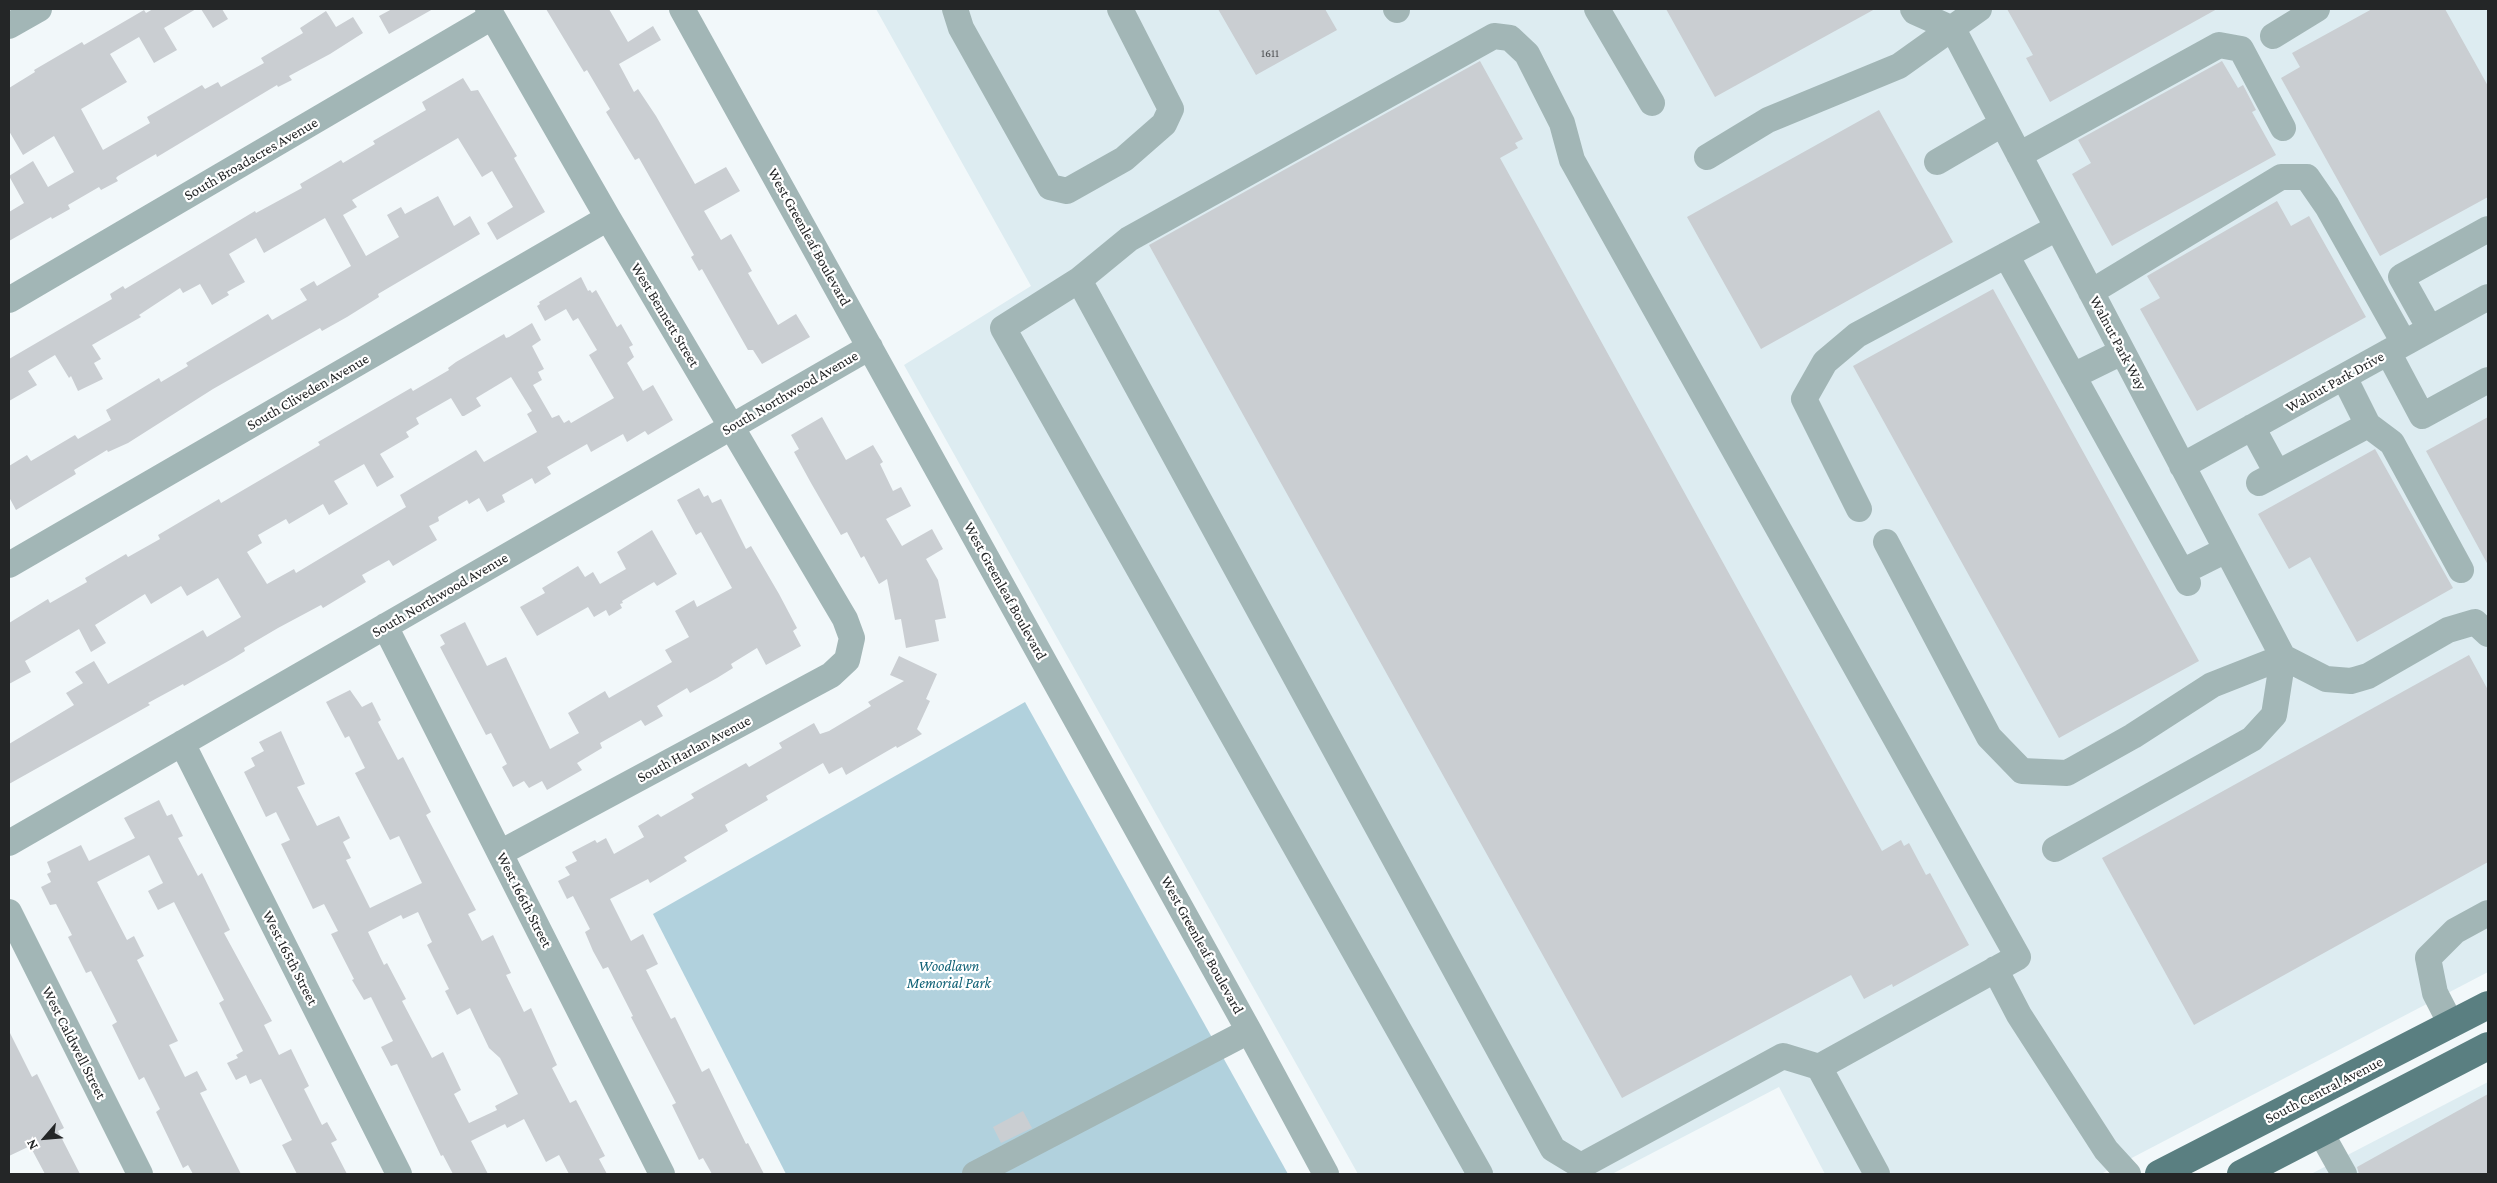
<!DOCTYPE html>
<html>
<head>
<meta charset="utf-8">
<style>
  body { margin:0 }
  #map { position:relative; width:2497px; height:1183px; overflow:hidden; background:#f2f8fa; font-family:"Crimson Pro",serif }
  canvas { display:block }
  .frame { position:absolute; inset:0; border:10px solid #242627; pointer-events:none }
  .north { position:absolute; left:20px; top:1113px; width:50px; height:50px; -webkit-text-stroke:4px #fff; paint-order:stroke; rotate:243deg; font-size:14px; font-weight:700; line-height:20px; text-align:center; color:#242627 }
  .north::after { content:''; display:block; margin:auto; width:18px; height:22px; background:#242627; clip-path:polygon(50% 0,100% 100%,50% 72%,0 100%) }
</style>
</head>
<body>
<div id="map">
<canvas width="2497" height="1183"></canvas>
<div class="frame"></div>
<div class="north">N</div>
</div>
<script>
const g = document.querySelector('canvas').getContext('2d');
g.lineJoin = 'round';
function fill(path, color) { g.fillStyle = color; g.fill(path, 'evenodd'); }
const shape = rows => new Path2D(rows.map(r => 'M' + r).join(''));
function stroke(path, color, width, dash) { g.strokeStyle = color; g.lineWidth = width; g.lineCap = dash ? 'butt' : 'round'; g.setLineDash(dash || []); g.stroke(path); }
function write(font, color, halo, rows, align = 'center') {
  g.font = font + ' "Crimson Pro",serif'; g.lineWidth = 4.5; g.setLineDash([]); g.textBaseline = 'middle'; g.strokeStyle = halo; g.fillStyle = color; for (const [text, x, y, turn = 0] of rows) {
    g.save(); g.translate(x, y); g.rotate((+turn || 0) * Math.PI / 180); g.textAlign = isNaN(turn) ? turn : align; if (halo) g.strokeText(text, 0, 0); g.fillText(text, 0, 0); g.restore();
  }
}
const built = shape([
  [876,9,2488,9,2488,972,2101,1174,1825,1174,1779,1087,1612,1174,1358,1174,904,365,1031,286],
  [2488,1082,2488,1174,2311,1174]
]);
const green = shape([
  [1025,702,1288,1174,786,1174,653,914]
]);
const building = shape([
  [153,9,196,9,164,28,177,50,154,63,139,37,110,54,127,82,81,109,103,150,150,123,147,117,202,85,205,89,218,82,221,87,264,63,261,58,303,33,300,28,326,11,336,27,353,17,363,33,330,54,289,76,292,80,278,87,277,85,157,157,156,154,118,176,116,178,118,181,101,190,99,187,68,205,70,209,52,219,51,217,9,241,9,212,24,203,9,176,33,161,48,187,74,172,54,136,23,155,9,131,9,88,35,72,34,70,82,42,84,45,144,10,146,13],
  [201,9,222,9,228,19,213,28],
  [392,9,433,9,389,34,379,16],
  [546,9,609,9,628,42,653,26,661,40,619,64,634,92,638,89,656,116,695,184,726,167,740,191,704,211,721,240,731,234,752,271,748,273,778,325,796,314,810,337,762,364,753,350,748,350,702,269,699,271,691,257,694,255,639,158,635,160,606,112,610,109,587,70,584,72],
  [1218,9,1325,9,1337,30,1256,75],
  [1666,9,1875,9,1715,97],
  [2007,9,2217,9,2050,102,2026,58,2033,55],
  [2372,9,2445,9,2488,86,2488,197,2380,256,2281,78,2300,67,2292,53],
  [1480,61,1523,139,1515,143,1518,148,1500,158,1882,851,1901,840,1904,846,1909,843,1926,875,1930,873,1969,945,1893,987,1892,984,1864,999,1851,975,1622,1098,1149,245],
  [2222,61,2238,88,2243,85,2256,110,2252,112,2276,155,2112,246,2072,174,2091,163,2078,140],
  [463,78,471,91,478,90,517,156,514,158,545,212,497,240,487,223,513,207,492,171,482,177,458,138,352,200,357,207,343,215,366,256,399,237,387,215,401,207,405,214,438,196,454,226,470,216,480,234,378,294,379,297,347,317,322,331,320,328,213,389,128,443,108,452,107,450,74,470,76,474,16,510,9,497,9,466,27,455,31,461,75,435,78,439,111,420,106,410,159,378,161,382,188,366,186,363,268,314,272,320,307,300,300,289,314,281,317,286,351,266,325,218,264,253,256,238,229,254,245,282,227,292,229,295,212,305,200,284,183,293,180,288,139,315,141,317,92,345,101,359,94,363,103,379,78,391,71,376,69,378,55,355,28,371,37,385,9,401,9,359,112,299,110,294,123,286,125,289,255,211,256,213,302,188,300,184,331,166,341,160,343,163,375,144,373,141,426,110,422,102],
  [1879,110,1953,242,1761,349,1687,217],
  [2277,201,2291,226,2309,216,2366,317,2197,411,2140,309,2160,298,2147,276],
  [581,277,588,291,590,290,592,293,596,290,617,327,621,324,633,345,629,347,634,357,627,363,643,391,653,385,673,420,648,435,645,431,627,442,623,434,591,452,587,444,547,467,551,474,535,484,532,478,502,495,505,502,487,512,479,498,469,504,467,500,438,517,439,521,429,526,437,540,393,566,389,560,362,575,366,582,323,608,321,605,278,628,244,648,245,651,232,659,184,686,183,684,148,703,150,705,9,784,9,744,74,705,66,693,83,683,75,672,94,661,108,684,203,630,207,637,241,617,218,578,187,596,181,586,151,604,145,594,95,625,106,643,91,652,79,629,25,661,31,672,9,684,9,623,48,599,50,603,87,582,85,578,126,554,128,557,160,539,158,535,219,499,221,503,320,445,318,442,411,388,413,391,449,370,448,368,456,362,504,334,506,338,509,337,532,323,541,340,532,346,544,369,538,372,542,380,533,385,552,418,559,415,564,423,569,420,571,423,614,398,589,355,597,350,578,318,573,321,566,309,545,321,537,306,540,304,539,302],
  [511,377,532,411,527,414,537,432,484,462,476,450,400,495,406,507,296,573,294,569,267,584,247,552,262,543,258,535,286,519,289,524,323,504,329,515,348,504,334,481,364,464,377,487,394,477,380,454,409,437,406,432,419,424,416,418,451,398,462,416,464,416,481,406,476,398],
  [1993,289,2199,661,2059,738,1853,366],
  [822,417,846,460,873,445,883,462,880,464,893,491,901,487,911,506,886,519,902,546,932,529,943,549,926,559,938,580,946,618,935,620,939,641,906,648,901,619,895,620,887,579,879,584,864,556,861,558,847,532,841,535,811,483,794,452,799,449,791,435],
  [2488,417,2488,565,2426,451],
  [2375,449,2453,588,2357,642,2310,557,2289,569,2258,514],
  [699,488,704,497,708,495,712,503,721,499,746,549,751,546,779,594,797,628,793,631,801,646,766,665,757,648,731,664,733,668,717,678,690,693,687,688,657,706,663,716,645,726,641,720,600,743,602,748,577,763,582,770,547,790,542,781,529,788,524,781,513,787,502,767,507,764,491,733,486,735,440,647,445,644,440,635,465,622,487,666,506,657,550,749,579,733,568,713,605,691,609,698,672,662,665,650,689,637,675,611,694,600,697,607,732,588,701,532,696,535,677,500],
  [652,530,677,574,657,586,654,582,622,601,623,603,620,604,622,608,609,616,606,610,594,617,588,607,537,636,520,607,545,593,542,588,578,566,585,577,593,572,600,584,626,569,617,552],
  [2469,655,2488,690,2488,862,2194,1025,2102,858],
  [899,656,937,674,926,699,930,701,917,729,922,734,897,748,896,746,846,775,842,767,829,774,823,763,766,796,768,800,725,825,728,831,684,857,687,861,650,883,648,879,610,899,631,941,643,934,658,964,646,970,671,1019,675,1017,702,1072,709,1068,746,1144,748,1143,764,1174,712,1174,703,1158,699,1160,672,1105,676,1103,631,1017,633,1016,608,967,603,969,593,951,585,932,590,929,573,896,567,899,558,881,570,875,565,867,577,861,572,852,595,840,597,843,606,838,614,854,644,837,638,826,658,814,661,817,694,798,691,794,746,763,749,767,782,748,779,743,814,723,820,734,829,731,871,706,868,702,904,681,890,675],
  [350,690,362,707,372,702,381,720,378,722,398,760,403,757,431,812,426,815,476,910,468,914,482,941,493,935,511,973,506,975,524,1012,531,1008,557,1065,552,1068,570,1103,576,1100,605,1156,599,1159,607,1174,569,1174,559,1155,546,1162,524,1119,507,1128,505,1124,471,1141,488,1174,453,1174,443,1155,441,1156,397,1064,391,1066,381,1047,393,1041,371,997,364,1000,352,980,354,979,331,934,338,931,324,904,313,909,281,844,290,840,276,812,266,817,244,772,255,766,251,758,264,751,259,742,281,731,305,784,297,787,317,826,339,816,350,838,343,842,351,858,346,860,370,908,422,883,399,836,390,840,355,773,365,768,349,736,345,738,326,702],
  [418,912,432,942,427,945,449,989,445,991,457,1015,470,1008,489,1048,500,1058,518,1094,495,1106,497,1110,469,1123,454,1094,461,1090,443,1052,432,1058,402,1001,406,999,387,963,384,965,368,932,401,915,403,919],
  [159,800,167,816,172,814,183,836,178,838,198,876,202,873,230,930,224,933,272,1021,264,1025,279,1055,291,1049,309,1086,304,1089,322,1125,327,1122,337,1140,331,1143,347,1174,297,1174,282,1145,292,1140,261,1079,250,1084,246,1075,236,1080,227,1063,238,1058,236,1055,243,1051,219,1003,224,1000,174,902,158,910,148,891,163,883,149,855,97,882,127,940,134,936,144,956,137,960,178,1041,169,1045,185,1077,197,1071,207,1090,200,1093,241,1174,193,1174,188,1165,183,1168,156,1112,160,1109,144,1077,139,1080,112,1025,117,1022,91,971,86,973,68,937,72,935,56,904,50,905,41,887,51,882,47,874,51,872,47,862,81,845,89,861,135,838,124,818],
  [9,1031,32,1077,37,1074,64,1128,58,1131,80,1174,45,1174,30,1146,9,1156],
  [2488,1094,2488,1174,2359,1174,2357,1167],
  [1023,1111,1032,1128,1001,1143,993,1127]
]);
const minor = shape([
  [488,9,608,218,845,619,852,638,847,660,831,675,500,853],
  [682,9,1249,1031,1326,1174],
  [955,9,961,28,1050,187,1067,191,1124,159,1164,124,1171,109,1120,9],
  [1396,9,1397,10],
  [1597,9,1652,103],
  [1913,9,1915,12,1953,29],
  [9,26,39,9],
  [1953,29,2283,657],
  [2273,36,2317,9],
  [2019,155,2219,45,2241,49,2283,128],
  [1707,157,1768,120,1899,66,1979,9],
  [1937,162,2002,124],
  [2006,255,2188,583],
  [1079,280,1003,328,1480,1174],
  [2091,292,2281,177,2307,177,2327,206,2404,343],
  [9,300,492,17],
  [2430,329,2401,277,2488,229],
  [2388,352,2422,416,2488,380],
  [2073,376,2122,352],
  [2368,425,2392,443,2461,570],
  [2252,427,2277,473],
  [2182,466,2488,297],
  [2259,483,2368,425,2344,377],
  [1859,509,1804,399,1825,362,1857,335,2057,228],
  [1886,542,1989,737,2022,771,2067,773,2133,736,2212,685,2283,657,2326,679,2351,681,2368,676,2448,630,2475,622,2488,634],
  [9,565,608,218],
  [2182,572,2226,550],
  [385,626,662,1174],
  [182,743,399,1174],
  [9,843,870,347],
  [2055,849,2252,739,2274,715,2283,657],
  [9,912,140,1174],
  [1995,969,2019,1015,2106,1150,2128,1174],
  [2451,1024,2435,993,2428,958,2455,931,2488,913],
  [1819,1067,2018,957,1572,160,1562,123,1527,54,1510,38,1494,36,1129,239,1079,280,1553,1149,1581,1166,1783,1056,1819,1067,1877,1174],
  [2321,1133,2344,1174],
  [975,1174,1249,1031]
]);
const major = shape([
  [2159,1174,2488,1005],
  [2241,1174,2488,1046]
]);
const numberNames = [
  ["1611",1270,53]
];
const streetNames = [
  ["South Broadacres Avenue",251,159,-30],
  ["West Greenleaf Boulevard",809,237,61],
  ["West Bennett Street",665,315,59],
  ["Walnut Park Way",2118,343,62],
  ["Walnut Park Drive",2335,382,-29],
  ["South Cliveden Avenue",308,392,-30],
  ["South Northwood Avenue",790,393,-30],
  ["West Greenleaf Boulevard",1005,591,61],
  ["South Northwood Avenue",440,595,-30],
  ["South Harlan Avenue",694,749,-28],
  ["West 166th Street",524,900,63],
  ["West Greenleaf Boulevard",1202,945,61],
  ["West 165th Street",290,958,63],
  ["West Caldwell Street",74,1043,63],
  ["South Central Avenue",2324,1090,-27]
];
const parkNames = [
  ["Woodlawn",949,966],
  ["Memorial Park",949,983]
];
fill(built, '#ddecf1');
fill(green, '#b1d1dd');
fill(building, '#caced2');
stroke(minor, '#a2b6b6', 26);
stroke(major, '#5a7f81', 28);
write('12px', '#4e5052', null, numberNames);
write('15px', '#242627', '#fff', streetNames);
write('italic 15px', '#0d5f74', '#fff', parkNames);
</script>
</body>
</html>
